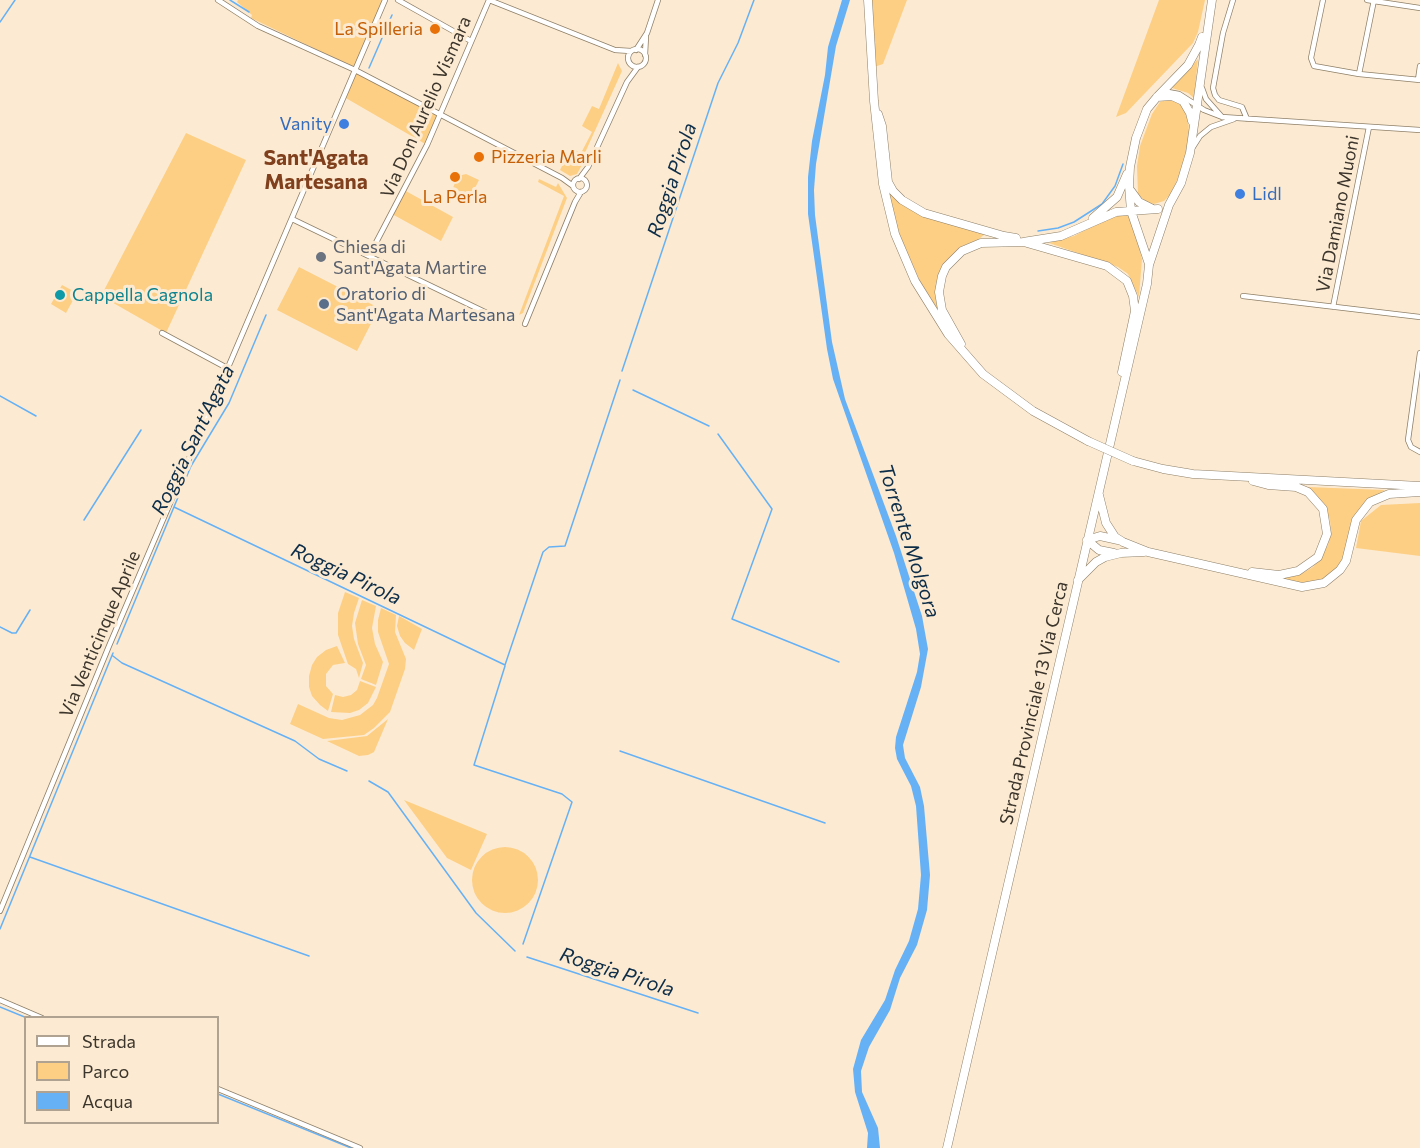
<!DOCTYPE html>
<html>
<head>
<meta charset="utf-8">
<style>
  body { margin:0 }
  #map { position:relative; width:1420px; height:1148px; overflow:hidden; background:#fcebd2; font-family:Commissioner,sans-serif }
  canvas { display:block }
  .legend { position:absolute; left:24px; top:1016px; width:195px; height:108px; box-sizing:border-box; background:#fcebd2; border:2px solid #afa290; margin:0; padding:8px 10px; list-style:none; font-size:18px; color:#3c352c }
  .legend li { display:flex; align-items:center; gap:12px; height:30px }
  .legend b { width:30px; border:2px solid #afa290 }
</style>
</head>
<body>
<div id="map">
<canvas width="1420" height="1148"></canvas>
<ul class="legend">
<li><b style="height:8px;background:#fff"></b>Strada</li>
<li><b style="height:16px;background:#fdcf85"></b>Parco</li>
<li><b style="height:16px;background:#66b1f5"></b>Acqua</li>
</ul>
</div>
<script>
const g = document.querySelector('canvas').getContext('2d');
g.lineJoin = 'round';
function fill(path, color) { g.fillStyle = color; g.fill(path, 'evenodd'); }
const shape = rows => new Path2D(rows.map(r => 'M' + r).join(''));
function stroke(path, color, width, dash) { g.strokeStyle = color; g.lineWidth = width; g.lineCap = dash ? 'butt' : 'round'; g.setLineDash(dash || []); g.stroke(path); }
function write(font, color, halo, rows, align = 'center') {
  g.font = font + ' Commissioner,sans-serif'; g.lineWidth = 6; g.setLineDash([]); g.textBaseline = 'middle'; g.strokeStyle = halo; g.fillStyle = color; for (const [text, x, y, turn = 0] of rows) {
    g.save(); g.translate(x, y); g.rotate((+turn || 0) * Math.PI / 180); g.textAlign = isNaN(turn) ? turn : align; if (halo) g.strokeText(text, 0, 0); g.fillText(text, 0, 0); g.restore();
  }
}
const green = shape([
  [238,0,383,0,355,68,251,18,252,15,237,2],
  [868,0,907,0,883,64,871,68],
  [1159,0,1205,0,1198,32,1193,43,1126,113,1116,117],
  [1198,59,1194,98,1188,93,1172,88],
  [618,63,622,71,584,155,583,163,577,174,570,176,560,170,571,148,581,153,592,132,582,126,592,106,599,109],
  [355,70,439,114,427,145,344,97],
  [1170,99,1179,102,1188,114,1189,133,1187,149,1181,172,1170,195,1164,201,1154,204,1146,202,1138,194,1137,166,1140,146,1152,114,1160,102],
  [186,133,246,160,166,333,101,296],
  [466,174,479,180,473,192,463,196,452,190,458,176],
  [539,179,556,187,558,183,567,198,523,313,519,315,564,196,538,182],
  [888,186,900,202,986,233,978,240,962,246,944,265,939,311,920,281,901,238,894,217],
  [404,190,453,217,441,241,392,214],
  [1128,214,1131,216,1142,259,1139,297,1128,274,1118,267,1049,243,1074,236,1108,218],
  [299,267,379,308,357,351,277,310],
  [62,285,77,293,66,313,51,304],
  [1308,487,1385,490,1369,500,1356,515,1342,563,1336,571,1319,582,1308,584,1281,581,1280,577,1303,573,1313,567,1320,559,1328,545,1331,532,1330,520,1321,501],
  [1420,503,1420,556,1356,548,1361,521,1381,505],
  [345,592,359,598,354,613,352,626,354,639,363,663,359,678,356,669,348,664,338,635,338,613],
  [362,600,376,606,372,628,375,644,383,662,376,685,361,679,366,665,358,644,355,623],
  [381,608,396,615,395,632,406,659,405,669,390,712,374,728,364,735,323,739,290,724,298,704,329,718,342,720,360,715,373,705,377,698,389,664,378,632,378,620],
  [399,616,422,629,414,650,405,643,400,636,397,626],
  [337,646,345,663,333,665,326,674,326,686,333,694,328,711,320,705,312,696,309,687,309,676,312,665,317,657,326,650],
  [360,681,376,687,368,703,359,710,350,713,331,712,335,695,343,697,351,695,357,690],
  [388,719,374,752,368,755,359,756,327,741,367,736],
  [404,800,487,834,471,870,447,858],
  '472 880a33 33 0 1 1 66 0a33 33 0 1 1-66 0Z'
]);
const water = shape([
  [842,0,850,0,836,46,816,164,814,190,815,215,832,342,845,399,896,536,922,616,928,649,921,687,903,745,905,758,920,787,924,806,930,875,927,910,917,945,900,978,890,1010,869,1047,861,1071,862,1092,878,1128,880,1148,867,1148,868,1133,855,1092,853,1069,861,1040,885,1000,895,970,909,941,918,909,921,875,916,806,911,786,897,759,895,748,896,737,917,672,920,654,916,629,894,553,833,379,827,349,808,214,808,177,812,141,825,75,828,47]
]);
const stream = shape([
  [230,0,249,12],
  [0,22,15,0],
  [369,68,392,15],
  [1038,231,1058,228,1074,222,1102,204,1115,186,1123,164],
  [622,371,718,83,738,43,754,0],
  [633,390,709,426],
  [0,396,36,416],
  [718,434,772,509,732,619,839,662],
  [174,507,505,665,543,552,549,547,565,546,620,380],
  [84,520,141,430],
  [0,627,12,633,16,633,30,610],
  [117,644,191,466,229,403,266,315],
  [113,656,122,663,295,741,319,759,347,771],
  [505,666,474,765,562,794,572,802,523,944],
  [620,751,825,823],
  [369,781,388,792,476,913,515,951],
  [30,857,309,956],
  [0,929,113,653],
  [527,957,698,1013],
  [0,1007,27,1018],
  [218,1094,351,1148]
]);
const street = shape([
  [218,0,258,26,355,70,562,178,573,186],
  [398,0,471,41],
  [489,0,615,50,631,51],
  [1233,0,1223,33,1213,88,1215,95,1219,100,1242,107,1247,119],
  [1323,0,1311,58,1314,66,1359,74,1420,80],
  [1367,0,1420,8],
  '628 58a9 9 0 1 1 18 0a9 9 0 1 1-18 0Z',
  [636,50,647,33,658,0],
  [645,55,646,36],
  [1359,74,1374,0],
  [1418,80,1420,66],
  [1202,88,1206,99,1222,117],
  [1163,93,1168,92,1179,94,1204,110,1222,117,1420,130],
  [1193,147,1200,136,1211,127,1234,119],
  '573 185a7 7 0 1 1 14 0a7 7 0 1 1-14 0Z',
  [579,179,588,167,627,82,638,67],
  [292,219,489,314],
  [369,256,427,145,489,0],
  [1243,296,1420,317],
  [1333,307,1369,127],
  [525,324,575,202,581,192],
  [162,333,229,369],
  [1420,353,1408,440,1411,447,1420,452],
  [0,911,109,646,385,0],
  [0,1000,42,1018],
  [218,1089,360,1148]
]);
const primary = shape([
  [868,0,874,101,883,184,895,234,915,281,948,334,983,374,1033,411,1088,441],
  [1157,97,1172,96,1183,101,1190,113,1192,121],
  [878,114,882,126,888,182,893,191,902,200,924,213,1004,236,1016,238],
  [1131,191,1139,202,1151,208],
  [1093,218,1117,197,1127,174],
  [1027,243,1107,266,1127,281,1133,296,1135,311,1122,372],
  [1149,264,1131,211,1129,186,1130,167,1136,138,1147,109,1157,97,1188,65,1199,45,1202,37],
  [961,344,942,310,939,292,942,276,946,267,962,251,981,243,1023,242,1061,236,1116,212,1158,209],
  [1133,461,1163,469,1193,474,1420,486],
  [1099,495,1106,523,1115,537,1123,542,1148,552,1302,587,1324,583,1340,570,1346,561,1356,520,1370,502,1389,494,1420,492],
  [1087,540,1099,550,1114,553],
  [1087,540,1100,536,1118,540],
  [1252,572,1279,575,1298,571,1318,557,1327,534,1323,509,1308,492,1296,487,1268,485,1253,481],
  [1078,580,1096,562,1105,557,1121,553,1144,552],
  [947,1148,1147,284,1149,265,1169,205,1181,183,1190,153,1212,0]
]);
const primaryBridge = shape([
  [1088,441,1133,461]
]);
const markers = [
  [435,29,6,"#e8710a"],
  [344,124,6,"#3f7fe0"],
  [479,157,6,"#e8710a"],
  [455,177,6,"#e8710a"],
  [1240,194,6,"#3f7fe0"],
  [321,257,6,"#6b7280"],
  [60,295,6,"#0f9aa8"],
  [324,304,6,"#5c6f8a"]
];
const foodNames = [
  ["La Spilleria",423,29],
  ["Pizzeria Marli",491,157,"left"],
  ["La Perla",455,197,"center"]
];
const streetNames = [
  ["Via Don Aurelio Vismara",426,107,-66],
  ["Via Damiano Muoni",1338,214,-79],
  ["Via Venticinque Aprile",100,634,-67],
  ["Strada Provinciale 13 Via Cerca",1034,703,-77]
];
const shopNames = [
  ["Vanity",332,124],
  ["Lidl",1252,194,"left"]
];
const worshipNames = [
  ["Chiesa di",333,247],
  ["Sant'Agata Martire",333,268]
];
const serviceNames = [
  ["Oratorio di",336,294],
  ["Sant'Agata Martesana",336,315]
];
const cultureNames = [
  ["Cappella Cagnola",72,295]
];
const waterNames = [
  ["Roggia Pirola",672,180,-72],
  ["Roggia Sant'Agata",193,440,-64],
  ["Torrente Molgora",909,541,72],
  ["Roggia Pirola",346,574,25],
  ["Roggia Pirola",617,972,18]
];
const quarterNames = [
  ["Sant'Agata",316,158],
  ["Martesana",316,182]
];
fill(green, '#fdcf85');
fill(water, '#66b1f5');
stroke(stream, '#66b1f5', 1.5);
stroke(street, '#8e7f68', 6);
stroke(primary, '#8e7f68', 9);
stroke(street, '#fff', 4.5);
stroke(primary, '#fff', 8);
stroke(primaryBridge, '#8e7f68', 9, []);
stroke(primaryBridge, '#fff', 8);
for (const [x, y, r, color] of markers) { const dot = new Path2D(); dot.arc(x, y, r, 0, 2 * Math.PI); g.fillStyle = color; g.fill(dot); stroke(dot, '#fcebd2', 2); }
write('18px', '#c56008', '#fcebd2', foodNames, 'right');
write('18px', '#3c352c', '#fcebd2', streetNames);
write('18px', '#366cbe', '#fcebd2', shopNames, 'right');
write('18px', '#5b616d', '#fcebd2', worshipNames, 'left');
write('18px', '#4e5e75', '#fcebd2', serviceNames, 'left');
write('18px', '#0d838f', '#fcebd2', cultureNames, 'left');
write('italic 20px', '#0d2d48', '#fcebd2', waterNames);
write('bold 21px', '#80401d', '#fcebd2', quarterNames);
</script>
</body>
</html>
